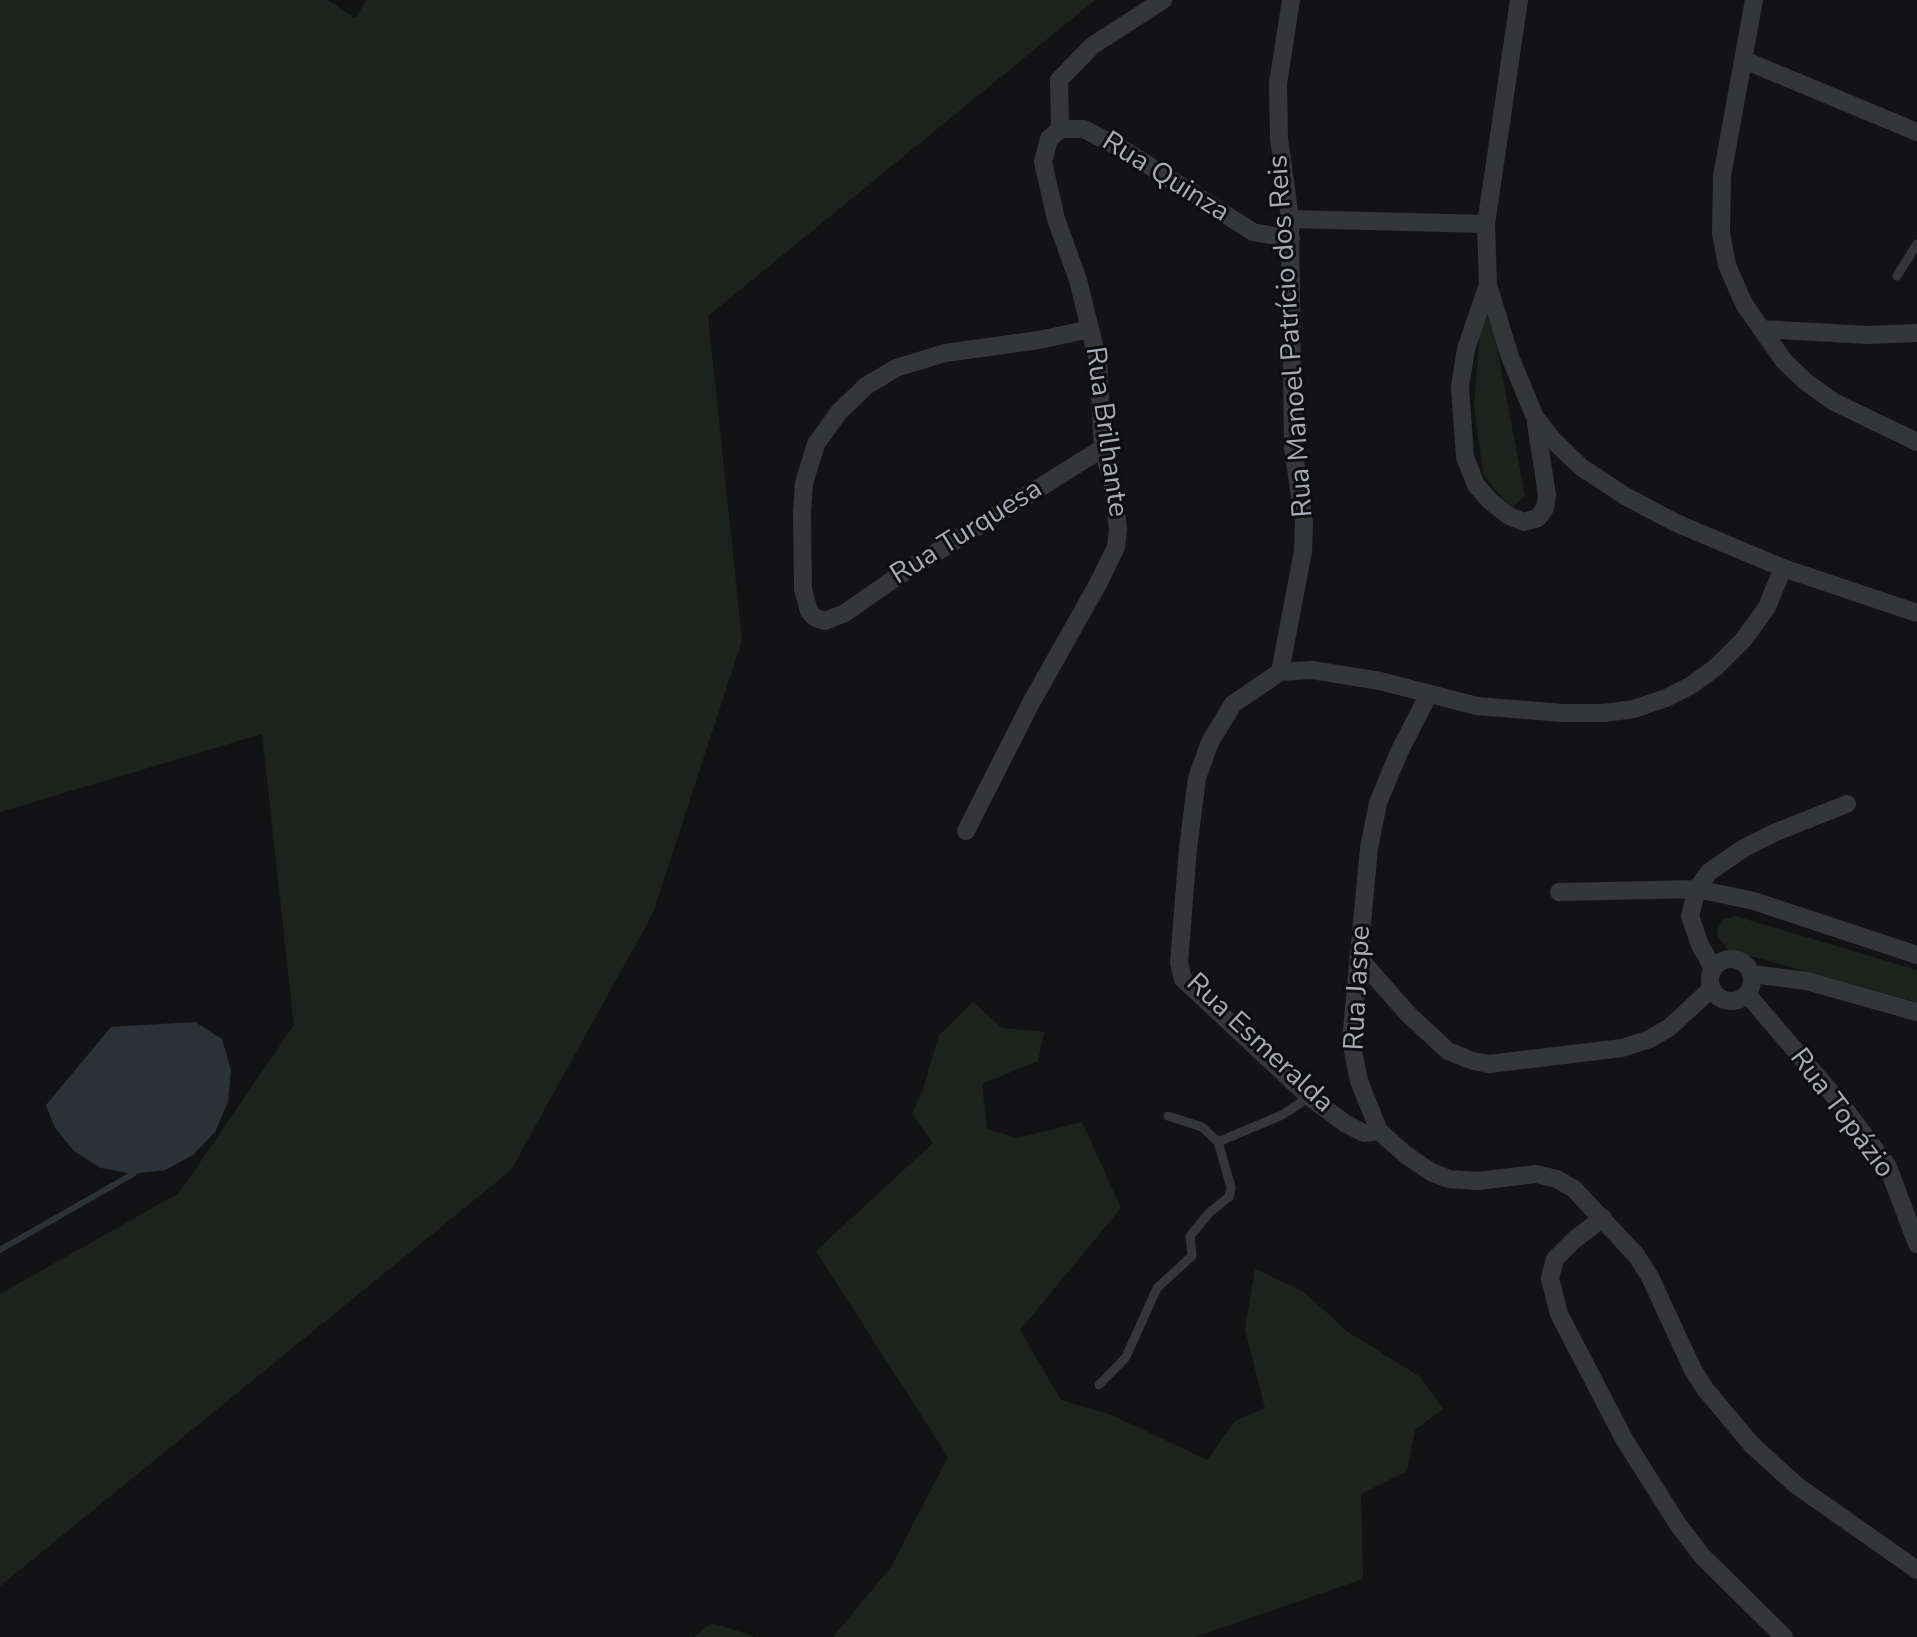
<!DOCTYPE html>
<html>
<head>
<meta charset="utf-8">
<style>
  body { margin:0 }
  canvas { display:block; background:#131315 }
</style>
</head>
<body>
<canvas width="1917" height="1637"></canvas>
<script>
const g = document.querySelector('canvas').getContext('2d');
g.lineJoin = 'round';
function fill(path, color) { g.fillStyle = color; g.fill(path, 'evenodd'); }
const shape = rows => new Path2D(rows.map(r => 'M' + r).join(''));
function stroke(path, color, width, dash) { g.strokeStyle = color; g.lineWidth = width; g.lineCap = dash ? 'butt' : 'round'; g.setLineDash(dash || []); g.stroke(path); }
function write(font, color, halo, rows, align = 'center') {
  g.font = font + ' "Nunito Sans",sans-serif'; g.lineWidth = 6; g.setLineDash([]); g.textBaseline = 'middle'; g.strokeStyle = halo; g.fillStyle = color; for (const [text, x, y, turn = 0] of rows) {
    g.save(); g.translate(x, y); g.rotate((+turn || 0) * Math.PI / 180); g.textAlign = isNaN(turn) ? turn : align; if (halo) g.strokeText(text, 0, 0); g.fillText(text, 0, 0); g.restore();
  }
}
const green = shape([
  [0,0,327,0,355,18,367,0,1095,0,708,316,742,640,653,913,511,1170,0,1586,0,1294,179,1193,294,1025,262,734,0,812],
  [1490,311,1525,496,1513,507,1497,493,1483,473,1474,405,1480,332],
  [1735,916,1917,970,1917,1002,1729,950,1718,937,1717,930,1722,920],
  [973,1002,1002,1028,1044,1032,1038,1061,982,1084,987,1129,1018,1138,1082,1122,1121,1208,1020,1330,1061,1400,1112,1415,1207,1460,1235,1421,1265,1408,1245,1329,1255,1269,1304,1292,1348,1332,1419,1376,1443,1409,1415,1430,1407,1471,1361,1494,1363,1579,1195,1637,833,1637,891,1567,948,1457,816,1251,933,1143,912,1114,923,1089,939,1035],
  [712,1623,753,1636,753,1637,694,1637]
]);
const water = shape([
  [195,1022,222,1039,231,1070,228,1102,215,1132,193,1155,165,1170,133,1174,101,1168,74,1151,55,1128,46,1105,111,1027]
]);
const stream = shape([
  [0,1250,133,1174]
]);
const lane = shape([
  [1897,276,1917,244],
  [1168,1116,1202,1127,1218,1142,1282,1115,1309,1097],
  [1099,1385,1126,1357,1157,1288,1192,1256,1190,1236,1210,1212,1229,1197,1231,1187,1218,1142]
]);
const street = shape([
  [1519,0,1486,224,1488,285,1510,357,1535,417,1553,440,1581,467,1625,496,1676,523,1783,568,1917,613],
  [1754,0,1722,176,1721,233,1727,265,1744,304,1784,361,1806,382,1834,402,1917,442],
  [1744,60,1917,132],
  [1060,129,1059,80,1092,46,1163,0],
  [1290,219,1486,224],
  [1488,285,1466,349,1460,387,1465,457,1476,485,1490,501,1509,516,1524,522,1538,518,1545,508,1547,495,1536,423],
  [1090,329,1039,340,945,353,896,368,866,386,839,412,816,444,804,483,802,512,803,589,809,611,814,617,825,621,845,613,895,578,1103,448],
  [1761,329,1868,335,1917,333],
  [1280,672,1303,551,1304,522,1293,448,1290,219,1279,138,1278,83,1291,0],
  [1429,694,1400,750,1378,803,1369,848,1351,1041,1359,1081,1379,1131,1406,1155,1431,1172,1449,1179,1478,1181,1536,1174,1557,1179,1574,1189,1636,1255,1650,1277,1693,1370,1706,1390,1752,1445,1796,1485,1917,1570],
  [966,831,1032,701,1098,584,1116,547,1118,529,1113,485,1103,448,1098,361,1078,280,1056,219,1043,162,1049,139,1060,129,1084,129,1126,151,1253,232,1291,239],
  [1559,892,1697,889,1754,901,1917,955],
  [1358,957,1408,1014,1448,1051,1473,1061,1489,1064,1622,1048,1650,1039,1670,1027,1711,989],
  '1710 980a21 21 0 1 1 42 0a21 21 0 1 1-42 0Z',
  [1713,968,1700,945,1690,916,1697,889,1709,872,1744,848,1776,832,1847,804],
  [1752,974,1807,981,1917,1012],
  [1747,994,1841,1104,1888,1167,1917,1244],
  [1379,1131,1364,1133,1346,1124,1307,1095,1183,979,1179,963,1188,848,1197,778,1210,742,1233,704,1280,672,1312,670,1380,681,1477,706,1563,713,1604,713,1634,709,1666,698,1690,686,1715,668,1744,639,1767,607,1783,568],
  [1603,1218,1574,1240,1555,1259,1550,1278,1559,1314,1624,1439,1679,1526,1703,1557,1784,1637]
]);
const streetNames = [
  ["Rua Quinza",1165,178,32],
  ["Rua Manoel Patrício dos Reis",1292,336,-94],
  ["Rua Brilhante",1105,432,82],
  ["Rua Turquesa",967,533,-32],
  ["Rua Jaspe",1359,988,-87],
  ["Rua Esmeralda",1259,1044,43],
  ["Rua Topázio",1841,1114,53]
];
fill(green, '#1c231c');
fill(water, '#2a3238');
stroke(stream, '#2a3238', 6);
stroke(lane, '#35363a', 9);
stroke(street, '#35363a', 18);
write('28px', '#a6abb5', '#0e0e10', streetNames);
</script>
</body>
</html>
